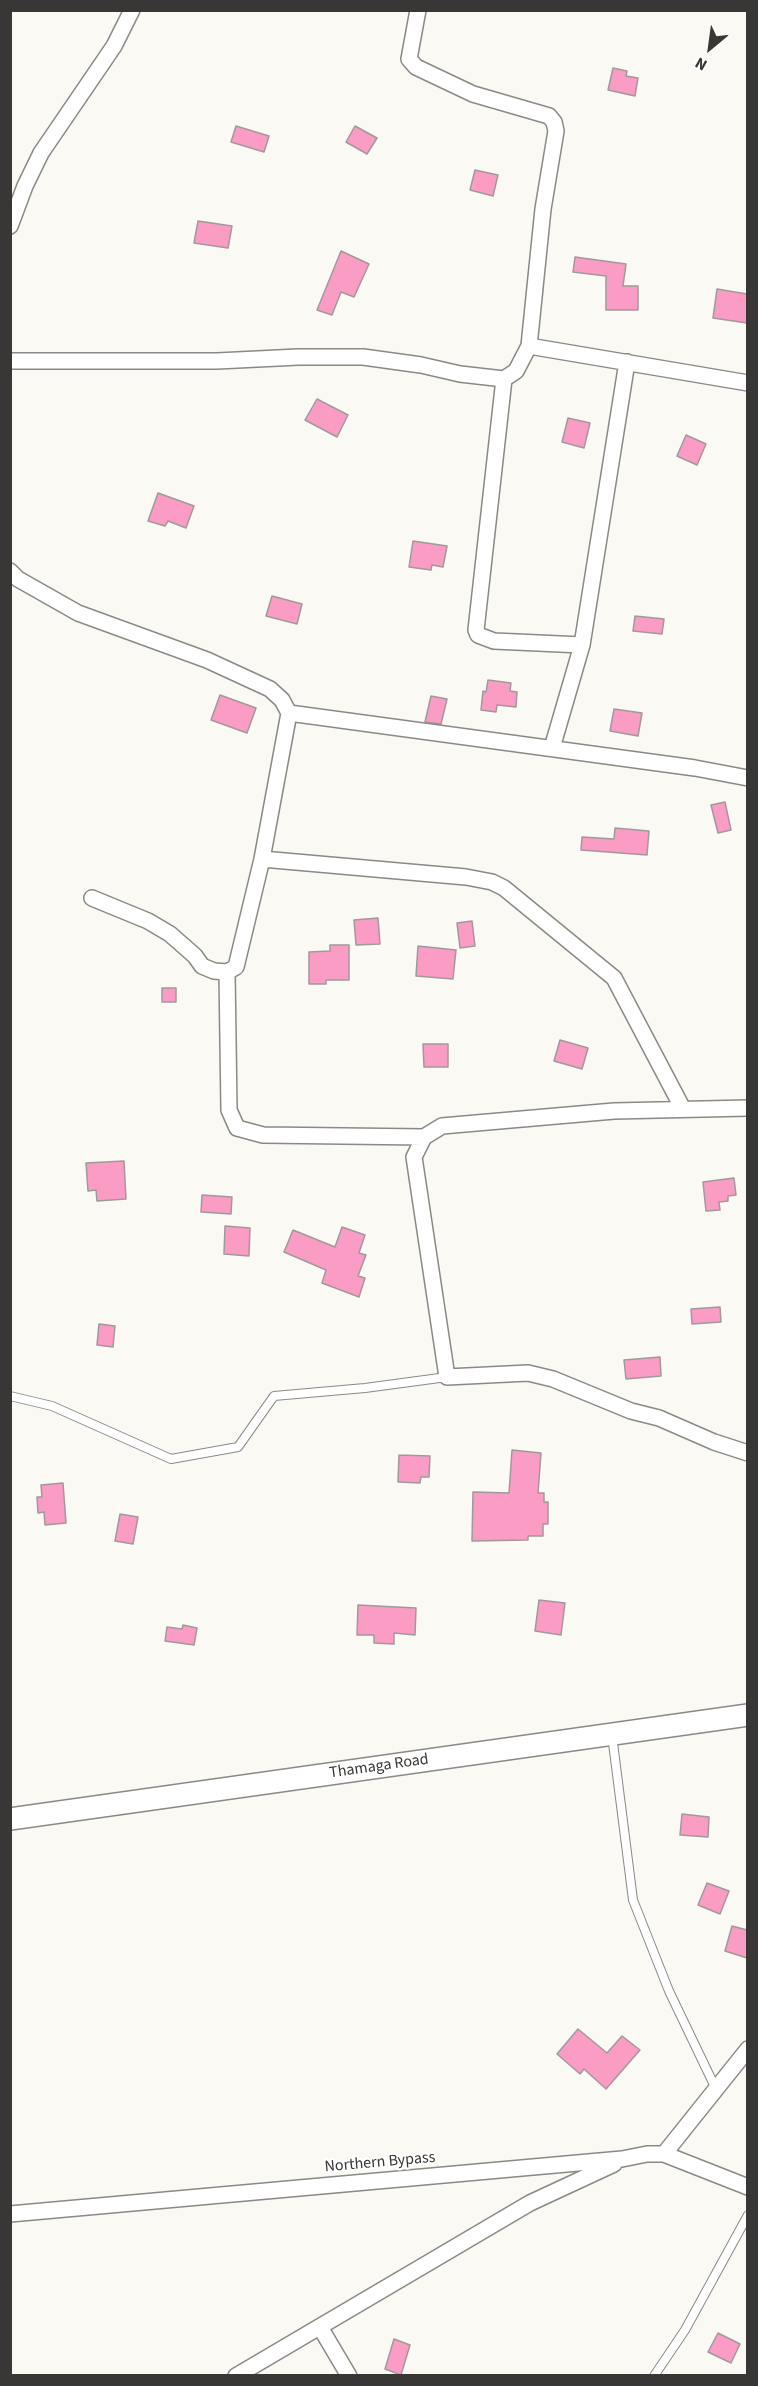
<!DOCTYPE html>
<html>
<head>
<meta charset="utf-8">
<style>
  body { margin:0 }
  #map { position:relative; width:758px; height:2386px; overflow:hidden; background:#fbf9f3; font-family:"Source Sans 3",sans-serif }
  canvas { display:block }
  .frame { position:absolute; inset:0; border:12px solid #383735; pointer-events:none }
  .north { position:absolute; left:680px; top:18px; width:60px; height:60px; -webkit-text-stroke:4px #fff; paint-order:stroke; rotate:209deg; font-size:16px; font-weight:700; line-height:24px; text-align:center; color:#383735 }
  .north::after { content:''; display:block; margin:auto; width:21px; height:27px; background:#383735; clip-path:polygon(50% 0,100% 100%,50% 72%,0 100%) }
</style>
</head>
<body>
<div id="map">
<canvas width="758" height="2386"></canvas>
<div class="frame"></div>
<div class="north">N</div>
</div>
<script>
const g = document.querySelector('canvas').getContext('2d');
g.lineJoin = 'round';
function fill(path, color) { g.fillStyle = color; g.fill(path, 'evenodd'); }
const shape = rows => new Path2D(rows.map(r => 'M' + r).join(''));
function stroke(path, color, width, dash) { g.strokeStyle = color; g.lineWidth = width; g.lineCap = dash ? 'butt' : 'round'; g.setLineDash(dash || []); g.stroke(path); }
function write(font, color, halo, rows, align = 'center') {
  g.font = font + ' "Source Sans 3",sans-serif'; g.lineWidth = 4.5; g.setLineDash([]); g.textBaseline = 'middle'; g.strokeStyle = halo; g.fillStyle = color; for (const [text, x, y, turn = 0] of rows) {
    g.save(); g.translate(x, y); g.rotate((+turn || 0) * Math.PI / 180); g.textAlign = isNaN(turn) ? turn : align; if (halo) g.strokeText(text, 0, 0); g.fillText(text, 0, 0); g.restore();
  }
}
const building = shape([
  [613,68,627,71,626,76,638,78,635,96,608,90,613,68],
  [236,126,269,136,264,152,231,142,236,126],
  [355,126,377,138,367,154,346,142,355,126],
  [475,170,498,175,493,196,470,190,475,170],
  [198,221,232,226,228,248,194,243,198,221],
  [341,251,369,264,354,297,341,292,332,315,317,310,341,251],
  [575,257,626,264,623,286,638,286,638,310,606,310,606,276,573,272,575,257],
  [717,289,747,294,747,323,713,318,717,289],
  [317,399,348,415,337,437,305,420,317,399],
  [568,418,590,423,584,448,562,442,568,418],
  [686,435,706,444,697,465,677,456,686,435],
  [158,493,194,506,186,528,168,521,165,526,148,521,158,493],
  [413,541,447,546,443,567,432,565,431,570,409,567,413,541],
  [272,596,302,604,297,624,266,616,272,596],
  [635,616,664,619,662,634,633,631,635,616],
  [488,680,511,683,510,691,517,692,516,707,497,705,496,712,481,710,483,691,486,692,488,680],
  [220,695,256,708,247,733,211,720,220,695],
  [431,696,447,699,441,724,425,722,431,696],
  [614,709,642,713,638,736,610,731,614,709],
  [725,802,731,830,718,833,711,805,725,802],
  [615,828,649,831,647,855,581,850,582,837,614,839,615,828],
  [378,918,380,944,356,945,354,920,378,918],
  [472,921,475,946,460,948,457,923,472,921],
  [330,945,349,945,349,980,326,980,326,984,309,984,309,952,330,951,330,945],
  [418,946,456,950,453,979,416,976,418,946],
  [162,988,176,988,176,1002,162,1002,162,988],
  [560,1040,588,1048,582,1069,554,1061,560,1040],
  [423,1044,448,1044,448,1067,424,1067,423,1044],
  [124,1161,126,1199,97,1201,96,1190,88,1191,86,1163,124,1161],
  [734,1178,736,1195,728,1196,728,1201,719,1202,720,1210,706,1211,703,1182,734,1178],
  [202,1195,232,1197,231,1214,201,1212,202,1195],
  [225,1226,250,1228,249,1256,224,1254,225,1226],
  [342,1227,365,1235,359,1253,366,1255,358,1276,365,1278,359,1297,322,1283,326,1270,284,1252,293,1230,335,1247,342,1227],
  [720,1307,721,1322,692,1324,691,1309,720,1307],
  [99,1324,115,1326,113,1347,97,1345,99,1324],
  [660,1357,661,1376,626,1379,624,1360,660,1357],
  [512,1450,541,1453,538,1493,544,1493,544,1502,548,1502,548,1524,543,1524,543,1536,528,1536,528,1540,472,1541,473,1492,509,1493,512,1450],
  [399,1455,430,1456,429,1477,421,1477,420,1483,398,1482,399,1455],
  [63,1483,66,1523,45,1525,44,1512,38,1513,37,1497,42,1497,41,1485,63,1483],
  [120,1514,138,1517,133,1544,115,1541,120,1514],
  [539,1600,565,1603,561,1635,535,1631,539,1600],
  [358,1605,416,1608,415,1635,394,1633,394,1644,374,1643,374,1635,357,1635,358,1605],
  [183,1625,197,1628,194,1645,165,1641,167,1627,182,1629,183,1625],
  [682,1814,709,1817,708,1837,680,1835,682,1814],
  [707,1883,729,1891,720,1914,698,1905,707,1883],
  [732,1926,747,1930,747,1958,725,1951,732,1926],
  [578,2029,607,2053,622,2036,640,2050,606,2089,584,2069,580,2074,557,2054,578,2029],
  [718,2333,740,2344,731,2363,708,2352,718,2333],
  [394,2339,410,2345,401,2375,385,2369,394,2339]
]);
const lane = shape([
  [10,1396,52,1406,171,1459,238,1447,274,1396,365,1388,447,1377],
  [612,1735,633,1900,669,1991,716,2089],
  [654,2376,685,2330,748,2215]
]);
const street = shape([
  [10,226,25,186,41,153,114,46,132,10],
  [529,346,748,383],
  [10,361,217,361,298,357,363,357,421,365,460,374,504,379,516,371,529,346,543,209,556,131,554,122,549,116,473,94,416,67,409,59,418,10],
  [504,379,476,630,478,635,494,641,582,645],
  [10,571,18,579,78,613,207,660,270,689,282,700,289,713,262,859,236,967,227,972,214,971,202,966,195,956,170,934,148,921,92,898],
  [289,713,695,768,748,778],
  [552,748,582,645,627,362],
  [262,859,466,877,492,882,504,888,614,978,683,1109],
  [227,972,229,1110,237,1128,263,1135,424,1137],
  [748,1108,614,1111,442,1126,424,1137,414,1157,447,1377,528,1373,553,1379,631,1411,659,1418,714,1442,748,1453],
  [664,2154,748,2049],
  [10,2214,622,2159,647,2154,664,2154,748,2187],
  [320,2327,349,2376],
  [236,2376,530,2203,614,2164]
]);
const secondary = shape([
  [10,1819,748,1715]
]);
const streetNames = [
  ["Thamaga Road",379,1767,-8],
  ["Northern Bypass",380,2163,-5]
];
fill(building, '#fb9cc5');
stroke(building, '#a0999c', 1.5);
stroke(lane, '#8b8984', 10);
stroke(street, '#8b8984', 18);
stroke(secondary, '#8b8984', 24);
stroke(lane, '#fff', 8);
stroke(street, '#fff', 15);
stroke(secondary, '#fff', 21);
write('16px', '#383735', '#fff', streetNames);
</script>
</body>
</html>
